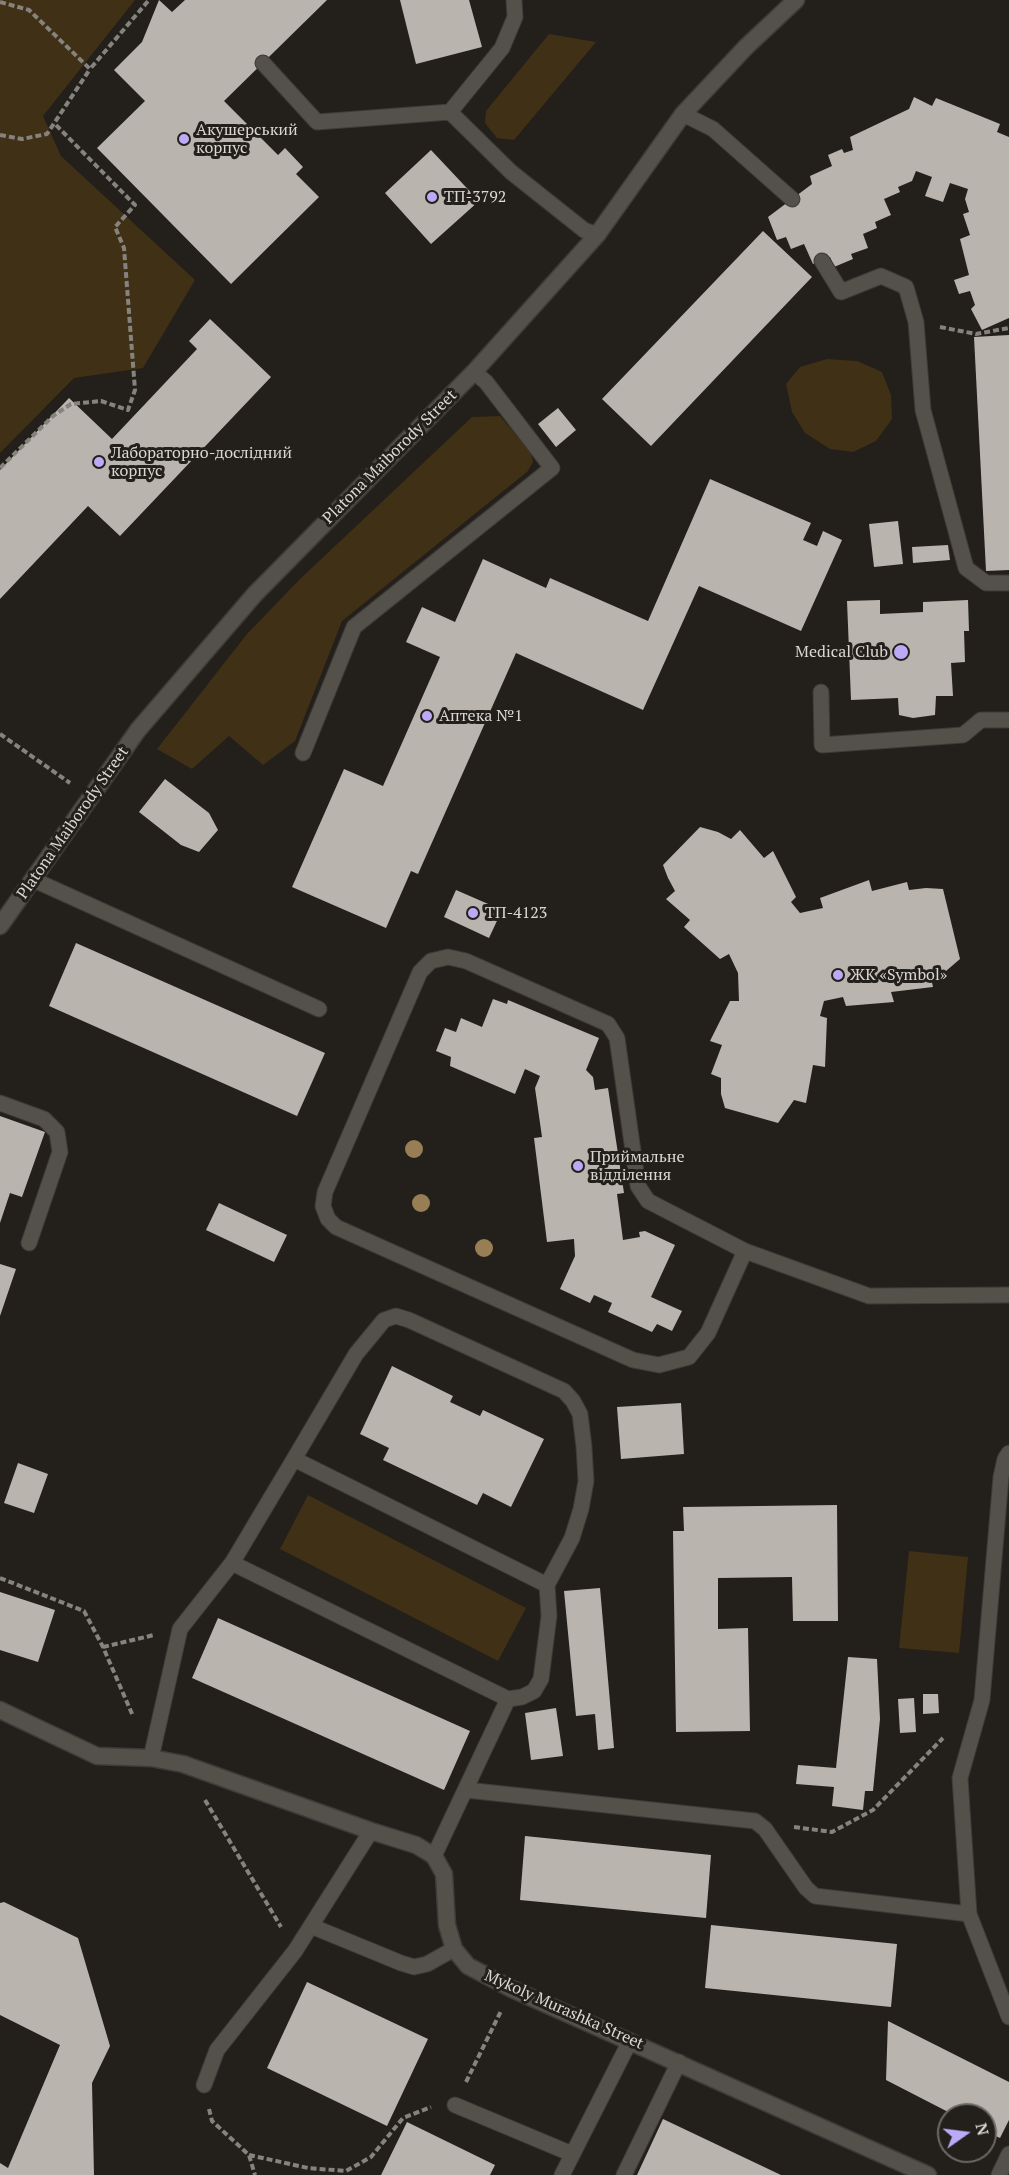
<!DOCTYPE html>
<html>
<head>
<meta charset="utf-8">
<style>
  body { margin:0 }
  #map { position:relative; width:1009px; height:2175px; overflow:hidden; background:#231f1a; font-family:"PT Serif",serif }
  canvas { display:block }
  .north { position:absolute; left:937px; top:2103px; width:60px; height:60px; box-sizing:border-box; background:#231f1a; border:2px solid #6c6964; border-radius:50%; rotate:76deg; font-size:16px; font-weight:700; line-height:24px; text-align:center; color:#dad7d4 }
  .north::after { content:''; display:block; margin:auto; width:21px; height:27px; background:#bbaaf6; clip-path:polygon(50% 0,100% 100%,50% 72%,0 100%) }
</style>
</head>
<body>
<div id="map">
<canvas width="1009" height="2175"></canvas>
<div class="north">N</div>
</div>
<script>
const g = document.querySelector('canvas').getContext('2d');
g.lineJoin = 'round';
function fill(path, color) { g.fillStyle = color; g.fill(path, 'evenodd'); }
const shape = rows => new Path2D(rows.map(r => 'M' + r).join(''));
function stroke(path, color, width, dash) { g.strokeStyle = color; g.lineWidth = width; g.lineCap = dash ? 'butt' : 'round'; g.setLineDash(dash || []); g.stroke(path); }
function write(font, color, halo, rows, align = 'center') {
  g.font = font + ' "PT Serif",serif'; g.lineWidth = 6; g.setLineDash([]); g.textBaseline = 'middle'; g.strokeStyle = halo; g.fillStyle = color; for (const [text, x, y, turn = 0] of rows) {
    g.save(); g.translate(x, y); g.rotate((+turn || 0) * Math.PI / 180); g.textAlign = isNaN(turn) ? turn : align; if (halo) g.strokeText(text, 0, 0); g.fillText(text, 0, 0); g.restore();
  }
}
const green = shape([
  [0,0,135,0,43,116,61,156,195,280,143,368,74,378,0,453],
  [549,34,596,42,514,140,497,138,485,123,486,111],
  [827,359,857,361,882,372,891,395,892,419,876,441,853,452,830,449,805,433,792,412,786,384,800,367],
  [500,416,531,453,533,462,528,471,342,621,295,741,263,765,229,736,192,769,157,749,247,634,300,579,472,417],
  [308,1495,526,1608,498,1661,280,1549],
  [909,1551,968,1557,959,1653,899,1648]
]);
const building = shape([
  [159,0,172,12,185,0,327,0,224,101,278,155,285,148,303,167,296,174,319,197,231,284,97,148,145,101,114,70,142,42],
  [400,0,469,0,482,47,416,64],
  [914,97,932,106,936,98,1000,124,997,132,1009,137,1009,318,982,330,971,309,975,305,970,291,959,294,954,280,969,275,960,239,970,235,963,214,969,212,965,199,968,189,950,183,943,202,925,196,932,177,916,171,912,181,898,187,900,192,884,199,891,215,875,222,877,228,863,234,868,248,851,254,853,259,834,267,830,257,813,264,804,244,791,249,786,237,777,240,768,217,812,184,810,176,832,166,828,155,842,149,844,153,853,150,850,137,909,109],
  [431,150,479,201,431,244,385,193],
  [763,231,812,277,651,446,602,399],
  [210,319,271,377,120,536,88,506,0,599,0,470,69,398,112,439,197,349,189,341],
  [1009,335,1009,570,986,571,974,337],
  [558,408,576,430,556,447,538,424],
  [710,479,811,523,803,540,817,546,823,531,842,540,801,631,699,586,643,710,516,653,418,874,411,871,386,928,292,887,344,769,383,786,440,657,406,642,422,607,455,622,483,559,546,588,550,578,648,621],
  [898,521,903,564,874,567,869,524],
  [948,545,950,560,913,563,912,547],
  [880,600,880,614,923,612,923,602,968,600,969,631,964,631,965,662,951,663,953,696,936,696,935,715,913,718,899,715,898,698,851,700,847,601],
  [165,779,209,813,218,830,199,852,181,845,139,812],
  [700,827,718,832,731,839,740,830,764,858,773,851,796,897,791,902,800,913,823,908,820,898,869,880,872,891,907,882,909,890,926,888,943,889,960,959,946,971,931,978,933,987,891,992,894,1002,846,1006,843,997,824,1001,820,1016,827,1018,825,1067,813,1065,806,1103,794,1100,778,1123,725,1108,721,1094,721,1078,711,1074,722,1045,710,1041,730,1001,739,1001,738,973,729,954,720,959,684,927,690,920,666,899,675,891,668,878,663,865],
  [456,890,502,910,489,938,444,917],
  [76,943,325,1053,297,1116,49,1006],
  [493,999,507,1004,508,1000,599,1038,586,1070,593,1077,595,1090,608,1088,624,1193,617,1194,623,1240,640,1237,639,1232,645,1231,675,1245,651,1297,682,1311,672,1331,657,1324,652,1332,608,1312,612,1303,594,1295,590,1303,560,1289,575,1256,574,1239,547,1242,534,1138,542,1137,535,1088,540,1076,525,1069,515,1094,450,1066,451,1057,436,1051,445,1028,456,1032,461,1018,482,1027],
  [0,1116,45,1132,22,1197,10,1193,0,1223],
  [219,1203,287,1235,274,1262,206,1230],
  [0,1264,16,1269,0,1316],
  [392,1366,453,1396,450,1402,480,1416,483,1410,544,1439,511,1507,483,1493,477,1505,383,1460,389,1448,360,1434],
  [681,1403,684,1454,621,1459,617,1407],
  [18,1463,48,1474,34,1513,4,1503],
  [837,1505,838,1621,793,1621,792,1577,718,1578,718,1629,748,1628,750,1731,676,1732,673,1531,684,1531,683,1507],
  [600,1588,614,1748,598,1750,595,1714,576,1716,564,1591],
  [0,1592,55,1610,38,1662,0,1650],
  [218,1618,470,1731,444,1790,192,1678],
  [848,1657,877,1659,880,1719,873,1791,865,1791,863,1810,832,1806,834,1787,796,1784,798,1765,836,1768],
  [923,1694,938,1694,939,1713,923,1714],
  [914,1698,916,1732,900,1733,898,1699],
  [556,1708,563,1756,531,1760,525,1713],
  [525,1836,711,1855,706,1918,520,1900],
  [4,1902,78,1938,110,2046,92,2083,94,2175,0,2175,0,2163,8,2168,60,2045,0,2015,0,1903],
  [711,1925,897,1944,891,2007,705,1988],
  [307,1982,428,2039,387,2126,267,2068],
  [888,2021,1009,2082,1009,2120,1000,2138,985,2131,985,2115,954,2115,886,2080],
  [663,2119,781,2175,637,2175],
  [407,2122,495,2165,490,2175,381,2175]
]);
const path = shape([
  [0,2,29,10,90,69,149,0],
  [0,135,22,139,47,134,90,69],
  [940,327,976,334,1009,328],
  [0,468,53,416,71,404,101,401,128,410,135,390,124,248,115,227,135,205,54,123],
  [0,734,70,783],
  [0,1578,84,1611,103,1647,133,1716],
  [103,1647,154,1635],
  [205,1800,281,1927],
  [794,1827,832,1832,873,1810,943,1738],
  [466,2082,501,2011],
  [209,2109,212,2121,249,2155,255,2175],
  [249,2155,308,2168,346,2171,371,2157,403,2118,431,2107]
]);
const service = shape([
  [263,63,317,122,450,112,511,172,584,230,597,235],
  [450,112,502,48,515,17,514,0],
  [683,114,713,129,792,199],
  [822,261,841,292,881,276,906,287,916,322,923,410,966,568,986,583,1009,583],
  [821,692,822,745,963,735,981,720,1009,720],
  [303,753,354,627,552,468,486,382,474,372],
  [34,880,319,1009],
  [0,1103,44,1119,57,1132,60,1152,29,1243],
  [745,1251,708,1333,689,1357,659,1365,633,1360,336,1227,328,1219,323,1206,325,1192,420,972,431,961,448,957,466,961,608,1024,617,1038,638,1186,648,1201,745,1251,869,1296,1009,1295],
  [1009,1453,1005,1459,1001,1477,982,1700,960,1778,969,1914,1009,2017],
  [232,1563,508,1699,522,1697,534,1691,541,1679,549,1616,547,1585,294,1459,356,1354,384,1320,396,1316,409,1320,564,1391,573,1401,580,1414,584,1447,586,1481,581,1509,572,1538,547,1585],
  [151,1758,180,1629,232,1563,294,1459],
  [466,1790,755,1821,765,1829,806,1888,815,1896,969,1914],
  [434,1856,508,1699],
  [311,1926,401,1963,414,1967,427,1964,454,1949],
  [204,2085,217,2050,295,1951,371,1831],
  [455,2105,572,2154],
  [562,2175,630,2041],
  [624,2175,679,2062],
  [999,2175,1009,2154]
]);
const minor = shape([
  [0,926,138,730,255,594,474,372,597,235,683,114,746,47,796,0],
  [0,1710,97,1756,151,1758,183,1764,371,1831,416,1845,434,1856,444,1874,447,1925,454,1949,468,1966,512,1989,928,2175]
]);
const trees = [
  [414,1149],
  [421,1203],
  [484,1248]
];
const markers = [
  [184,139,6,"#bbaaf6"],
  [432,197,6,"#bbaaf6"],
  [99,462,6,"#bbaaf6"],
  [901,652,8,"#bbaaf6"],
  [427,716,6,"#bbaaf6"],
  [473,913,6,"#bbaaf6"],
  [838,975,6,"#bbaaf6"],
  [578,1166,6,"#bbaaf6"]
];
const poiNames = [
  ["Акушерський",196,130],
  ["корпус",196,148],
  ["ТП-3792",444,197],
  ["Лабораторно-дослідний",111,453],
  ["корпус",111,471],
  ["Medical Club",888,652,"right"],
  ["Аптека №1",439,716],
  ["ТП-4123",485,913],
  ["ЖК «Symbol»",850,975],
  ["Приймальне",590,1157],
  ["відділення",590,1175]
];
const streetNames = [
  ["Platona Maiborody Street",390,457,-45],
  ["Platona Maiborody Street",73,823,-55],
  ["Mykoly Murashka Street",564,2010,24]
];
fill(green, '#403015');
fill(building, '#b9b5ae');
stroke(service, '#3d3a37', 17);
stroke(minor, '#3d3a37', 19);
stroke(path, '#86837f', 4, [6, 3]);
stroke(service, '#54504a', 15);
stroke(minor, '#54504a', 16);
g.fillStyle = '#987e55';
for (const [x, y] of trees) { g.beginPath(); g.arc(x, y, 9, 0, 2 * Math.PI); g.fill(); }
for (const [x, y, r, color] of markers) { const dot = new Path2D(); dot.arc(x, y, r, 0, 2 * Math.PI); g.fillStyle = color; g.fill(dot); stroke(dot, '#231f1a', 2); }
write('16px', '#dad7d4', '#231f1a', poiNames, 'left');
write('16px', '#dad7d4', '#231f1a', streetNames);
</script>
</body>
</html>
